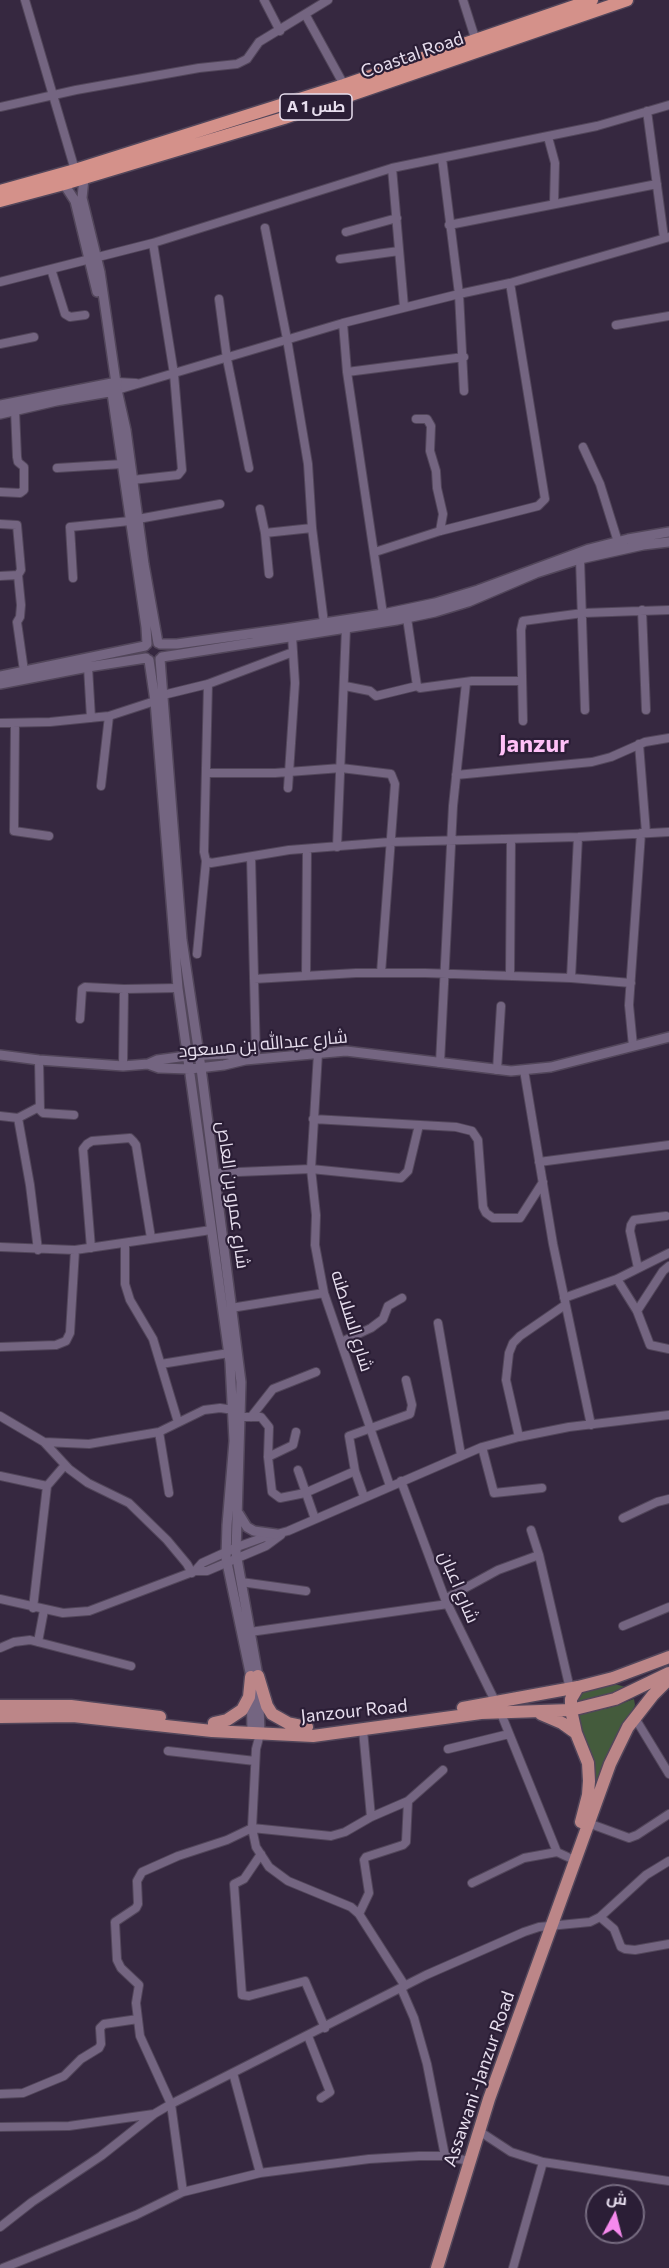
<!DOCTYPE html>
<html>
<head>
<meta charset="utf-8">
<style>
  body { margin:0 }
  #map { position:relative; width:669px; height:2268px; overflow:hidden; background:#362840; font-family:Commissioner,Cairo,sans-serif }
  canvas { display:block }
  .north { position:absolute; left:585px; top:2184px; width:60px; height:60px; box-sizing:border-box; background:#2b1e36; border:2px solid #766b80; border-radius:50%; rotate:7deg; font-size:16px; font-weight:700; line-height:24px; text-align:center; color:#e7deee }
  .north::after { content:''; display:block; margin:auto; width:21px; height:27px; background:#f689ed; clip-path:polygon(50% 0,100% 100%,50% 72%,0 100%) }
</style>
</head>
<body>
<div id="map">
<canvas width="669" height="2268"></canvas>
<div class="north">ش</div>
</div>
<script>
const g = document.querySelector('canvas').getContext('2d');
g.lineJoin = 'round';
function fill(path, color) { g.fillStyle = color; g.fill(path, 'evenodd'); }
const shape = rows => new Path2D(rows.map(r => 'M' + r).join(''));
function stroke(path, color, width, dash) { g.strokeStyle = color; g.lineWidth = width; g.lineCap = dash ? 'butt' : 'round'; g.setLineDash(dash || []); g.stroke(path); }
function write(font, color, halo, rows, align = 'center') {
  g.font = font + ' Commissioner,Cairo,sans-serif'; g.lineWidth = 4.5; g.setLineDash([]); g.textBaseline = 'middle'; g.strokeStyle = halo; g.fillStyle = color; for (const [text, x, y, turn = 0] of rows) {
    g.save(); g.translate(x, y); g.rotate((+turn || 0) * Math.PI / 180); g.textAlign = isNaN(turn) ? turn : align; if (halo) g.strokeText(text, 0, 0); g.fillText(text, 0, 0); g.restore();
  }
}
const green = shape([
  [611,1683,629,1688,593,1700,576,1702,578,1697,584,1691],
  [634,1699,635,1705,594,1799,593,1769,590,1749,574,1715,609,1708]
]);
const minor = shape([
  [25,0,75,170],
  [264,0,280,31],
  [463,0,476,41],
  [305,14,344,85],
  [0,107,76,90,199,68,237,64,247,59,259,42,328,0],
  [647,111,664,238],
  [548,137,555,163,554,204],
  [442,158,459,294,464,391],
  [392,168,404,307],
  [449,225,657,184],
  [265,228,287,339,308,464,312,528,324,623],
  [346,232,397,218],
  [340,259,399,251],
  [51,269,65,314,70,317,85,315],
  [0,282,153,243,392,168,597,126,669,105],
  [219,299,227,359,249,468],
  [343,323,347,372,383,614],
  [616,325,669,316],
  [0,344,34,337],
  [347,372,464,357],
  [117,382,136,383],
  [117,390,343,323,459,294,510,283,669,237],
  [416,419,427,419,431,426,430,451,436,471,437,488,443,514,440,531],
  [583,447,600,484,618,542],
  [57,468,123,464],
  [132,480,178,475,182,470,174,374,153,243],
  [0,492,20,493,24,490,24,467,18,462,17,457,15,410],
  [260,509,265,533,269,574],
  [138,519,220,504],
  [0,524,17,525,21,570,18,575,21,605,20,617,17,622,24,671],
  [265,533,312,528],
  [375,552,440,531,538,506,545,499,510,283],
  [580,559,585,710],
  [0,576,18,575],
  [73,578,70,527,130,521],
  [642,610,646,710],
  [407,618,417,686,420,688,472,681,522,681],
  [88,667,91,718],
  [345,686,370,691,376,696,417,686],
  [163,695,208,684,293,652],
  [523,721,521,630,523,621,583,613,669,610],
  [0,723,50,722,109,716,155,701],
  [15,723,14,831,49,836],
  [639,744,646,833],
  [207,773,275,773,341,768,391,774,395,784,381,973],
  [456,775,592,762,611,757,645,742,669,738],
  [101,786,109,716],
  [288,788,295,683,292,636],
  [337,847,346,628],
  [251,857,256,1058],
  [206,861,211,863,289,850,390,842,578,837,669,832],
  [197,954,206,861,204,852,208,684],
  [306,976,307,850],
  [510,976,511,839],
  [571,978,578,837],
  [254,979,356,973,425,973,571,978,631,983],
  [80,1019,82,989,85,987,124,989],
  [633,1046,629,1005,641,833],
  [318,1053,311,1169,316,1215,315,1245,324,1293,390,1486],
  [39,1060,40,1110,43,1113,74,1115],
  [440,1063,453,806,466,683],
  [123,1066,124,989,178,988],
  [497,1070,501,1006],
  [524,1070,553,1244,591,1425],
  [0,1116,18,1118,39,1107],
  [18,1118,30,1185,38,1250],
  [313,1119,456,1127,472,1131,478,1140,483,1207,486,1213,493,1218,520,1218,543,1182],
  [539,1162,669,1145],
  [214,1173,311,1169,401,1178,408,1171,419,1125],
  [125,1243,125,1284,130,1300,153,1339,178,1422],
  [0,1247,75,1250,211,1230],
  [91,1248,83,1149,87,1144,92,1141,130,1138,133,1141,136,1145,151,1238],
  [638,1268,630,1231,631,1225,634,1220,666,1216],
  [617,1279,637,1311,650,1345,669,1349],
  [564,1298,617,1279,669,1253],
  [231,1308,324,1293],
  [637,1311,663,1271,669,1266],
  [438,1323,461,1455],
  [341,1342,371,1328,383,1319,388,1306,402,1298],
  [0,1347,56,1345,66,1341,70,1333,75,1250],
  [161,1364,229,1353],
  [0,1416,44,1442,89,1444,159,1432,204,1410,220,1408,234,1410],
  [241,1417,261,1417,269,1427,268,1457,272,1492,280,1498,305,1493,355,1471],
  [251,1417,273,1389,316,1372],
  [159,1432,169,1493],
  [519,1437,506,1380,509,1353,513,1343,520,1336,565,1305],
  [44,1442,69,1469,88,1483,129,1503,167,1540,187,1564,192,1573],
  [482,1447,494,1493,542,1488],
  [268,1457,293,1445,296,1432],
  [298,1470,315,1519],
  [0,1476,47,1486],
  [401,1481,445,1599,495,1701],
  [364,1497,355,1471,349,1436,410,1414,412,1405,406,1380],
  [623,1518,657,1502,669,1499],
  [531,1530,539,1555],
  [195,1571,202,1563,237,1547,262,1538,288,1531,482,1447,519,1437,569,1427,669,1415],
  [241,1582,306,1591],
  [0,1599,63,1613,89,1611,195,1571,207,1571,266,1546,281,1535],
  [445,1599,498,1570,539,1555,570,1689],
  [33,1608,47,1486,65,1465],
  [623,1626,669,1607],
  [250,1632,448,1604],
  [38,1642,44,1610],
  [0,1648,14,1642,30,1640,131,1666],
  [500,1711,557,1852,572,1859],
  [635,1718,669,1774],
  [363,1730,371,1817],
  [260,1734,256,1749,252,1828,256,1847,269,1867,288,1881,351,1907,359,1914,405,1986],
  [448,1749,509,1734],
  [168,1751,255,1761],
  [588,1823,629,1838,637,1835,669,1814],
  [261,1854,244,1879,234,1884,242,1995,249,1996,305,1981,325,2028],
  [472,1883,524,1858,557,1852],
  [359,1914,369,1893,364,1860,366,1857,403,1845,406,1842,408,1801,443,1770],
  [600,1917,614,1929,621,1947,625,1949,635,1950,669,1944],
  [401,1988,414,2018,427,2064,445,2156],
  [308,2036,330,2092,321,2098],
  [233,2073,260,2173],
  [0,2094,23,2093,64,2076,81,2059,99,2048,101,2044,100,2028,104,2024,138,2019],
  [0,2127,69,2126,154,2114],
  [479,2131,511,2152,543,2162,669,2181],
  [183,2192,171,2104,140,2036,136,2003,139,1985,121,1968,117,1960,115,1922,136,1908,138,1904,137,1881,142,1872,178,1856,227,1840,252,1828,331,1836,345,1832,371,1817,408,1801],
  [0,2227,32,2202,101,2156,154,2114,171,2104,426,1975,524,1932,539,1927,590,1922,600,1917,646,1875,669,1861],
  [3,2268,136,2215,183,2192,260,2173,369,2159,419,2156,445,2156,469,2161],
  [513,2268,543,2162]
]);
const tertiary = shape([
  [84,178,82,198,100,272,117,390,126,430,144,564,158,643],
  [64,184,75,201,97,292],
  [111,386,146,627,147,644],
  [0,405,117,382],
  [0,414,56,401,115,391],
  [160,644,177,644,285,629,383,614,435,603,478,590,589,549,628,539,669,532],
  [162,657,397,620,435,612,468,602,536,573,580,559,643,545,669,542],
  [160,659,182,940,201,1068,241,1382,236,1553,258,1676,260,1734],
  [149,660,155,701,178,988,230,1362,234,1441,227,1525,226,1558,251,1677,252,1734],
  [0,676,145,646],
  [0,684,88,667,146,658],
  [0,1055,39,1060,123,1066,148,1064,159,1068,190,1069,224,1065,245,1060,346,1051,511,1071,551,1067,669,1037],
  [148,1064,157,1060,187,1056,228,1054,245,1060],
  [239,1514,247,1527,254,1531,276,1534]
]);
const primary = shape([
  [258,1676,267,1706,272,1714,288,1723,307,1727],
  [578,1687,571,1699,571,1710,576,1733,588,1763,589,1781,588,1795,581,1822],
  [0,1706,71,1706,160,1717],
  [463,1708,578,1687,613,1678,669,1657],
  [541,1714,562,1723,576,1733],
  [0,1717,73,1716,212,1731,313,1736,481,1713,571,1710,615,1699,669,1673],
  [214,1723,227,1720,242,1710,249,1697,251,1677],
  [437,2268,489,2099,610,1764,628,1727,653,1695,669,1679]
]);
const trunk = shape([
  [0,191,75,170,344,85,592,0],
  [0,201,64,184,284,118,627,0]
]);
const shields = [
  [316,107,72]
];
const shieldNames = [
  ["A 1 طس",316,107]
];
const streetNames = [
  ["Coastal Road",412,55,-19],
  ["شارع عبدالله بن مسعود",263,1044,-5],
  ["شارع عمرو بن العاص",233,1195,82],
  ["شارع السلاطنه",352,1321,73],
  ["شارع اعبان",459,1587,67],
  ["Janzour Road",354,1711,-6],
  ["Assawani -Janzur Road",479,2079,-71]
];
const districtNames = [
  ["Janzur",534,744]
];
fill(green, '#445b3c');
stroke(minor, '#52465a', 10);
stroke(tertiary, '#52465a', 12);
stroke(primary, '#52465a', 15);
stroke(trunk, '#52465a', 15);
stroke(minor, '#746581', 8);
stroke(tertiary, '#746581', 9);
stroke(primary, '#bc8688', 12);
stroke(trunk, '#d4918a', 12);
for (const [x, y, w] of shields) { const box = new Path2D(); box.roundRect(x - w / 2, y - 13, w, 26, 4.5); g.fillStyle = '#2b1e36'; g.fill(box); stroke(box, '#e7deee', 1.5); }
write('bold 16px', '#e7deee', null, shieldNames);
write('18px', '#e7deee', '#2b1e36', streetNames);
write('bold 24px', '#ffc1f8', '#2b1e36', districtNames);
</script>
</body>
</html>
